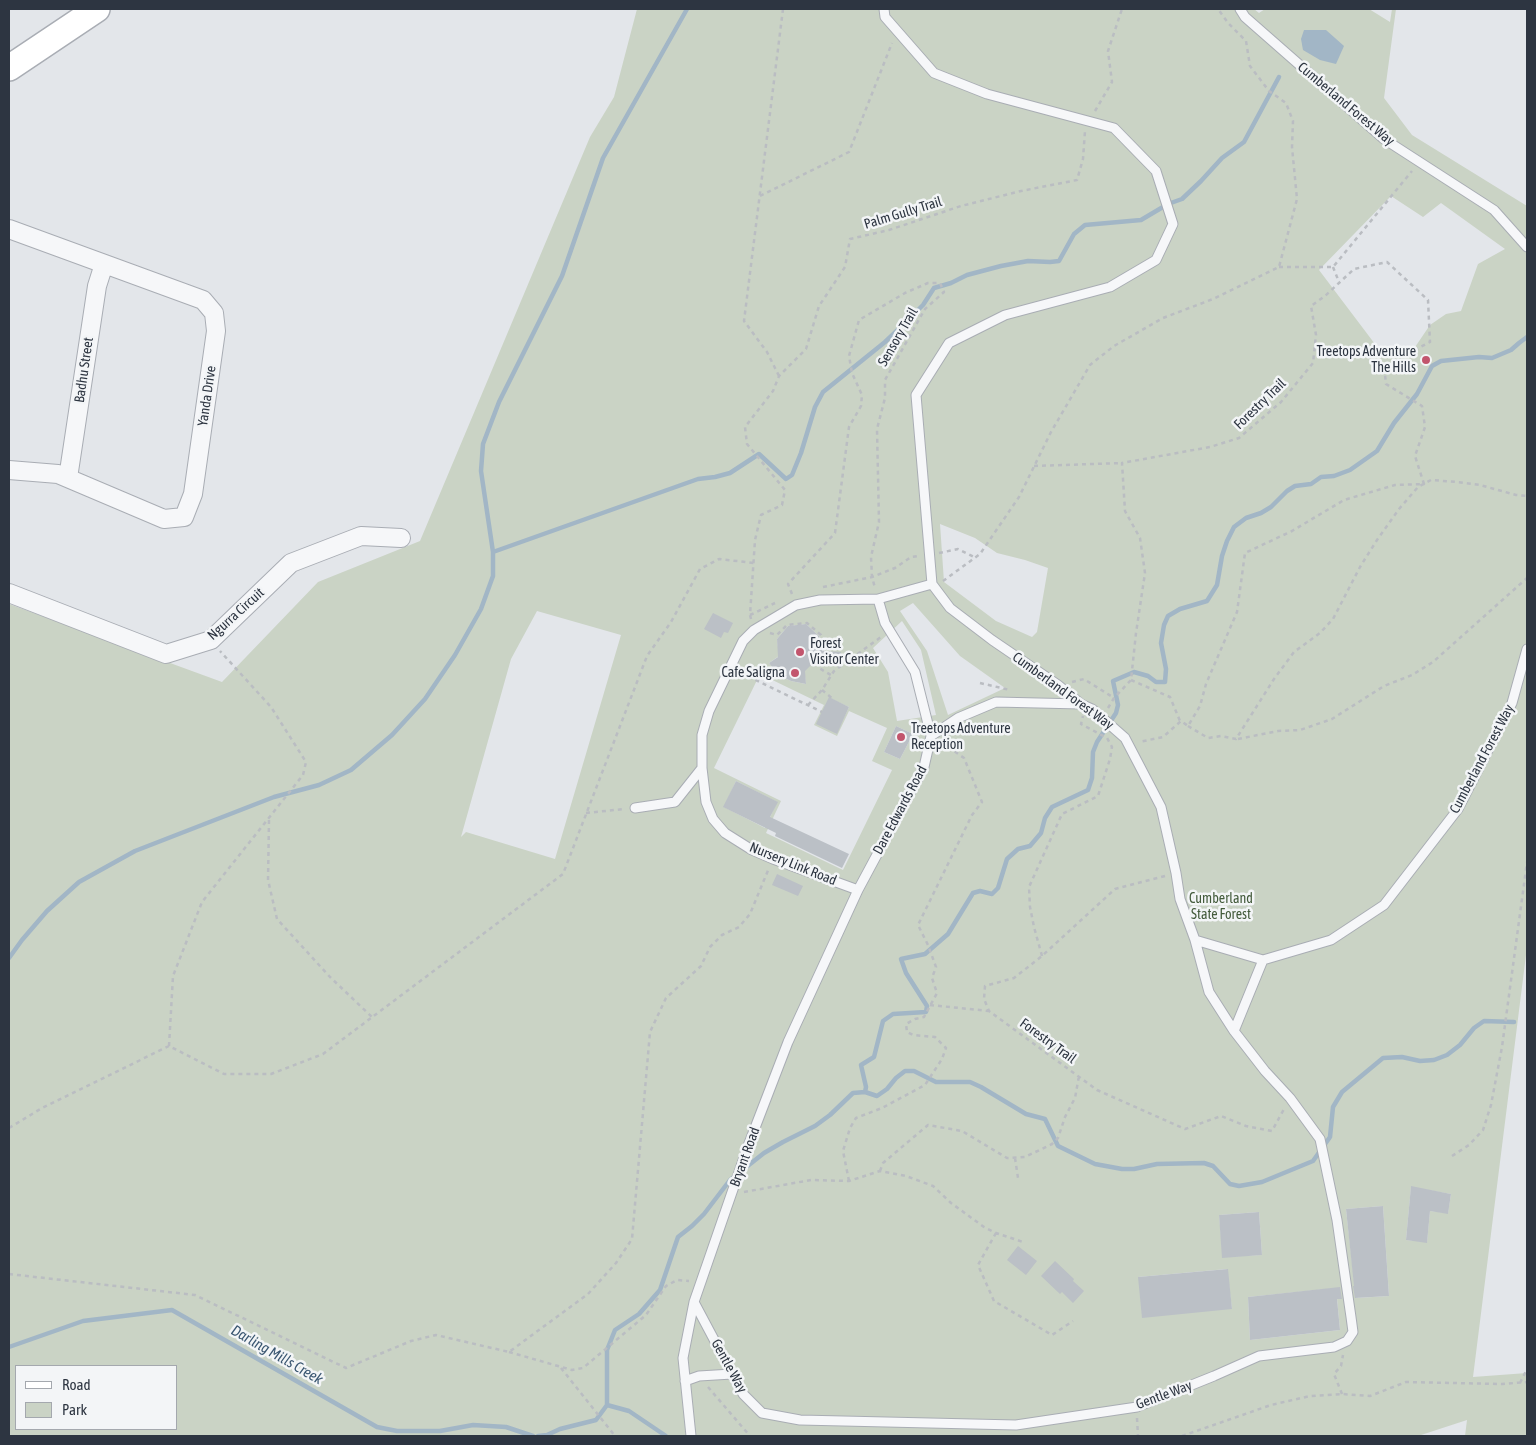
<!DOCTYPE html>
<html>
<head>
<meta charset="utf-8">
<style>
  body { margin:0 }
  #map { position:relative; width:1536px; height:1445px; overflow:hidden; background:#e3e6ea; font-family:"Asap Condensed",sans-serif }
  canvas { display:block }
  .frame { position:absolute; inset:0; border:10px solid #2d3541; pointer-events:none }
  .legend { position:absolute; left:15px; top:1365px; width:162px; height:65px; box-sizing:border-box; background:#f3f5f7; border:1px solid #a4a8ae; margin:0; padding:6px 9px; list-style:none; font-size:15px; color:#2d3541 }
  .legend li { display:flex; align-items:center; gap:10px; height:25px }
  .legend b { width:25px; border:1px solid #a4a8ae }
</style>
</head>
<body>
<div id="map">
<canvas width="1536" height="1445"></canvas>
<div class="frame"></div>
<ul class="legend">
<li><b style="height:6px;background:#fff"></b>Road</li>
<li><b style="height:14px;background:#cad3c5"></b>Park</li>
</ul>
</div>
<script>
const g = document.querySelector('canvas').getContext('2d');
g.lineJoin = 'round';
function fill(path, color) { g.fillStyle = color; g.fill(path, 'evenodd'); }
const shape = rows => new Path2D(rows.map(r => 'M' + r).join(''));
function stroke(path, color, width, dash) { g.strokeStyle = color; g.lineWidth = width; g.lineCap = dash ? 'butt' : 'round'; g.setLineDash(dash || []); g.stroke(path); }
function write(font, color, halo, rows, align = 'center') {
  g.font = font + ' "Asap Condensed",sans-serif'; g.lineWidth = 5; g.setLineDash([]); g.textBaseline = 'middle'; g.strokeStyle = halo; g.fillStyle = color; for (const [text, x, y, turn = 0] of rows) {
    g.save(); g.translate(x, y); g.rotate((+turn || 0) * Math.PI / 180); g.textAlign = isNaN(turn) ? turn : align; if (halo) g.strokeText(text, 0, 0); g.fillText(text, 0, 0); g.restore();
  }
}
const green = shape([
  [637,9,1254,9,1259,13,1265,9,1369,9,1390,22,1392,9,1396,9,1384,98,1412,135,1527,206,1527,947,1473,1377,1527,1373,1527,1436,1465,1436,1467,1420,1418,1436,9,1436,9,604,222,682,318,582,420,541,590,137,614,97],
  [1391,196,1423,217,1441,203,1505,249,1478,264,1461,311,1446,314,1430,325,1411,353,1384,356,1319,270],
  [940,524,975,538,997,553,1025,560,1048,568,1037,632,1032,637,996,621,944,582],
  [913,603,960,656,1005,688,948,715,927,651,900,611],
  [537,611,621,635,555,859,466,832,461,837,511,659],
  [902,621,921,650,936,715,897,721,888,672,873,648],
  [806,624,819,636,823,648,820,657,804,669,806,684,791,681,778,675,769,663,779,656,777,639,788,626],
  [760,674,824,705,814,725,837,736,849,711,887,728,872,761,892,770,843,870,766,833,781,801,714,768],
  [829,698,849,707,836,734],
  [896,726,913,734,900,759,884,752],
  [736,781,777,802,765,828,724,807],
  [1411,1187,1451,1194,1448,1213,1430,1211,1427,1242,1406,1240],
  [1383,1206,1389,1296,1356,1298,1346,1209],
  [1259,1212,1262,1255,1223,1257,1219,1215],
  [1227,1269,1232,1309,1138,1277],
  [1336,1288,1340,1330,1250,1340,1248,1297],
  [16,1366,176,1366,176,1429,16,1429]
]);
const water = shape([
  [1304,30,1326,30,1344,46,1336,64,1320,60,1303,50,1301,39]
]);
const stream = shape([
  [493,552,698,479,715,477,730,473,759,454,786,479,792,475,801,453,815,407,823,392,885,342,904,324,923,305,934,288,951,283,967,275,1001,266,1028,261,1050,262,1059,261,1074,234,1085,225,1141,220,1168,204,1182,199,1201,181,1222,158,1244,142,1279,77],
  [9,958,22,940,47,911,79,882,135,851,274,797,319,785,351,770,392,735,425,699,455,655,481,609,493,576,493,552,481,471,483,444,499,402,562,276,603,158,687,9],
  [865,1092,877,1096,887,1089,896,1078,905,1071,914,1071,936,1082,970,1082,981,1087,1026,1114,1045,1119,1058,1146,1095,1164,1122,1169,1134,1169,1157,1164,1204,1163,1213,1166,1230,1184,1239,1186,1262,1182,1313,1161,1330,1137,1333,1107,1342,1092,1383,1058,1402,1057,1420,1061,1434,1060,1447,1055,1460,1045,1474,1028,1484,1021,1514,1022],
  [9,1347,83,1321,172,1310,377,1427,397,1431,440,1431,473,1425,506,1427,533,1436],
  [607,1405,607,1350,615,1330,639,1314,660,1290,678,1237,692,1226,704,1214,730,1180,764,1153,783,1142,815,1126,830,1115,853,1093,865,1092,866,1087,861,1065,874,1057,883,1021,893,1014,926,1012,927,1006,906,973,901,959,925,954,948,934,973,893,980,891,992,894,998,888,1007,859,1018,849,1030,846,1041,833,1045,818,1052,807,1088,790,1092,778,1093,752,1097,742,1116,713,1118,705,1113,681,1134,672,1148,676,1156,682,1165,682,1166,669,1161,643,1164,625,1168,616,1180,609,1207,601,1217,585,1222,556,1227,541,1234,527,1246,518,1261,513,1271,507,1287,491,1295,486,1311,484,1321,477,1334,476,1350,470,1377,451,1394,423,1417,394,1432,366,1441,361,1479,357,1492,358,1511,350,1519,343,1527,337],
  [607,1405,629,1411,666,1436],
  [538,1436,547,1435,560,1429,596,1420,607,1405]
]);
const building = shape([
  [713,613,733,623,728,633,724,632,721,638,704,629],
  [806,624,819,636,824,651,841,652,837,665,820,656,805,671,806,684,791,681,778,675,769,663,778,657,777,639,788,626],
  [829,697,849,707,837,734,816,724],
  [896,726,913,734,900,759,884,752],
  [736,781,778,802,770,817,849,854,842,868,775,836,776,833,723,807],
  [777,874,803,886,798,896,772,885],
  [1411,1186,1451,1194,1448,1214,1430,1211,1427,1243,1406,1240],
  [1383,1206,1389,1296,1355,1298,1353,1286,1354,1286,1346,1209],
  [1259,1212,1262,1255,1222,1258,1219,1215],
  [1018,1246,1037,1261,1026,1275,1007,1260],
  [1055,1261,1074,1279,1073,1281,1084,1291,1073,1303,1062,1292,1060,1294,1041,1276],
  [1228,1269,1232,1309,1142,1318,1138,1277],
  [1340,1287,1342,1299,1337,1299,1340,1330,1250,1340,1248,1297]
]);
const path = shape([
  [1095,111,1112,82,1108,51,1122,9],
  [760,196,849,152,892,43],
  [1279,267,1333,267,1412,171],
  [1333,267,1339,282],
  [779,376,767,352,744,321,783,9],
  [1034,466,1122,463],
  [939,553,958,549,976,558],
  [943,581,980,554,1019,497,1051,432,1090,365,1114,346,1163,318,1213,299,1279,267,1297,199,1292,147,1293,121,1286,103,1269,91,1250,66,1246,41,1228,23,1218,9],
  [823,587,872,577,895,568,911,557,919,556],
  [792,594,788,584,835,533,849,427,861,406,862,395,852,373,849,356,859,320,905,293,928,283,940,283,944,292,925,309,885,380,885,398,877,429,879,522,871,557,872,577,875,588],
  [750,615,775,603],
  [751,619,750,615,755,540,761,515,782,505,785,490,747,444,745,427,773,391,779,376,806,349,819,306,845,267,850,239,889,230,961,206,1021,191,1077,180,1083,159,1085,131],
  [770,633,777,635,787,625,807,623,821,635,825,648,819,668,831,675],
  [741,673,822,712],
  [1131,680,1170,697,1180,721],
  [1072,682,1084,679,1114,698],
  [980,683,1010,690],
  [822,690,833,699],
  [808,705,822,690,834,671,881,637],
  [1108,708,1114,698,1131,680,1136,633,1145,573,1140,538,1125,511,1122,463,1210,447,1239,438,1281,402,1313,363,1316,335,1311,306,1325,296,1354,269,1387,262,1428,300,1430,342,1384,366,1386,384,1422,406,1425,427,1415,456,1424,484,1395,485,1344,500,1292,531,1245,553,1237,612,1206,684,1200,706,1188,726,1181,721,1163,737,1139,742],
  [1188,726,1208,738,1221,736,1236,739,1274,679,1294,652,1320,633,1333,619,1360,567,1377,540,1399,509,1418,487,1431,480,1457,482,1480,485,1516,495,1527,496],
  [1238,739,1278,731,1300,730,1332,719,1384,686,1412,675,1433,662,1527,578],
  [586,813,624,809],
  [269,820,268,880,277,919,330,977,372,1017],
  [1165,876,1115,889,1042,956,1014,978,985,986,984,999,989,1011,1097,1090,1185,1129,1221,1116,1246,1126,1272,1131,1284,1109],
  [1042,956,1034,927,1030,907,1029,887,1062,814,1098,796,1110,759,1112,747,1107,738,1081,724,1083,716],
  [930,1005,989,1011],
  [169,1046,173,976,202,902,303,775,306,762,271,707,220,651],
  [9,1128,42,1108,169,1046,224,1074,271,1074,323,1054,563,874,647,656,671,622,700,569,719,559,754,563],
  [1452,1156,1469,1145,1483,1130,1491,1105,1502,1047,1527,862],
  [1015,1158,1018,1178],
  [880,1171,883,1163,928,1125,962,1131,1007,1158,1025,1157,1052,1144,1058,1138,1065,1117,1075,1098,1079,1076],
  [849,1181,843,1151,850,1128,856,1118,882,1108,925,1085,942,1059,946,1048,935,1037,913,1035,907,1032,906,1024,915,1019,924,1017,937,993,932,978,936,967,928,945,918,925,972,815,982,802,964,758,941,742],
  [744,1192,811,1180,849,1181,880,1171,906,1176,933,1186,951,1203,984,1227,996,1233,1023,1242],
  [996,1233,978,1265,994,1301,1052,1335,1073,1321],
  [9,1274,195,1295,346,1368,411,1341,436,1335,509,1352,588,1294,616,1263,632,1239,650,1032,666,998,701,966,710,947,722,935,739,927,750,914,769,868],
  [509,1352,572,1370,583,1368,646,1315,666,1286,677,1280,689,1281],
  [561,1368,615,1436],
  [1520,1383,1527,1369],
  [708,1387,750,1436],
  [1342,1394,1334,1374,1341,1366,1343,1355],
  [1137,1418,1138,1436],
  [1182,1436,1271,1405,1310,1396,1342,1394,1370,1396,1406,1382,1502,1384,1527,1382]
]);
const lane = shape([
  [884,9,885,17,934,73,987,94,1114,128,1156,171,1173,224,1156,260,1110,287,1005,315,949,343,916,395,932,584,950,608,992,640,1058,685,1081,704,1092,709,1125,738,1161,807,1176,873,1180,899,1195,940,1263,960,1331,940,1384,905,1458,809,1512,703,1527,649],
  [1240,9,1245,17,1384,139,1494,210,1527,247],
  [878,599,885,623,915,672,931,736],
  [635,808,675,802,702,768],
  [858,890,773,859,752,850,725,833,713,819,706,802,702,768,702,735,709,711,743,641,754,630,796,605,820,600,878,599,932,584],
  [1234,1031,1263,960],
  [694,1302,743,1394,762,1413,800,1420,1016,1425,1137,1407,1214,1376,1259,1356,1334,1347,1347,1341,1353,1332,1351,1317,1337,1220,1320,1139,1290,1098,1265,1071,1234,1031,1209,992,1195,940],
  [685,1381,699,1376,732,1374],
  [691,1436,683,1358,694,1302,748,1146,788,1042,858,890,924,767,931,736,958,718,996,702,1081,704]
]);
const street = shape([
  [9,229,203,300,214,313,216,331,193,494,184,517,164,519,58,474,9,470],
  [68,478,97,286,104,264],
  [9,593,166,654,211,640,291,563,361,536,401,538]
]);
const secondary = shape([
  [9,68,97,9]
]);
const markers = [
  [1426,360,5,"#c2556d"],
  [800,652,5,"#c2556d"],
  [795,673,5,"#c2556d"],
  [901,737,5,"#c2556d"]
];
const streetNames = [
  ["Cumberland Forest Way",1346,104,40],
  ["Palm Gully Trail",903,213,-17],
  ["Sensory Trail",898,337,-60],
  ["Badhu Street",84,370,-82],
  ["Yanda Drive",207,396,-82],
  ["Forestry Trail",1260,404,-44],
  ["Ngurra Circuit",236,614,-42],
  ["Cumberland Forest Way",1063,691,36],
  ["Cumberland Forest Way",1482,759,-62],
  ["Dare Edwards Road",900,810,-62],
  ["Nursery Link Road",793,864,22],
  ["Forestry Trail",1048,1041,36],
  ["Bryant Road",745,1157,-70],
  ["Gentle Way",729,1366,61],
  ["Gentle Way",1164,1395,-20]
];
const poiNames = [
  ["Treetops Adventure",1416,352],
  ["The Hills",1416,368],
  ["Forest",810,644,"left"],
  ["Visitor Center",810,660,"left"],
  ["Cafe Saligna",785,673],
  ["Treetops Adventure",911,729,"left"],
  ["Reception",911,745,"left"]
];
const parkNames = [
  ["Cumberland",1221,899],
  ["State Forest",1221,915]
];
const waterNames = [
  ["Darling Mills Creek",277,1355,30]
];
fill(green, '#cad3c5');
fill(water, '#a2b6c6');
stroke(stream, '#a2b6c6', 4.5);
fill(building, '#bbc0c6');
stroke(lane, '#a9adb4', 11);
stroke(street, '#a9adb4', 20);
stroke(secondary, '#a9adb4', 28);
stroke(path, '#babdc2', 2.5, [4, 4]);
stroke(lane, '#f6f7f9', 9);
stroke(street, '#f6f7f9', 18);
stroke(secondary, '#fff', 25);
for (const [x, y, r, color] of markers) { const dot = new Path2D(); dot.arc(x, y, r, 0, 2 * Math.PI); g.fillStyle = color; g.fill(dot); stroke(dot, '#f3f5f7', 2); }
write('14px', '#2d3541', '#f3f5f7', streetNames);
write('14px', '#2d3541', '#f3f5f7', poiNames, 'right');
write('14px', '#435b3b', '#f3f5f7', parkNames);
write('italic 15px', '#3a5671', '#f3f5f7', waterNames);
</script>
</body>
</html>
